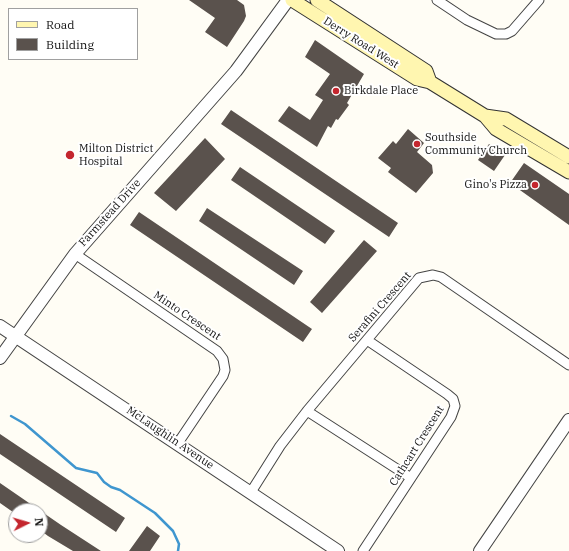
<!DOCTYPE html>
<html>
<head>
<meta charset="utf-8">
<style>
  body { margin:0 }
  #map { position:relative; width:569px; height:551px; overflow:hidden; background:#fffdf5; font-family:"IBM Plex Serif",serif }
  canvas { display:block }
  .legend { position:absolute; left:8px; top:8px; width:130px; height:52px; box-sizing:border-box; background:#fff; border:1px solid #a0a0a0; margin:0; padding:5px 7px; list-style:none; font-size:12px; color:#111 }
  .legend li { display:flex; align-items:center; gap:8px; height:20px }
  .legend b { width:20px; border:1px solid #a0a0a0 }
  .north { position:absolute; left:8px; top:503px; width:40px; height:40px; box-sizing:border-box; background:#fff; border:1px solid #a0a0a0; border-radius:50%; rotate:85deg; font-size:11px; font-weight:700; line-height:16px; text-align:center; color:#111 }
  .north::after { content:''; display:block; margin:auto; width:14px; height:18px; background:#c4262e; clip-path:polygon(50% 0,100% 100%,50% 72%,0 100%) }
</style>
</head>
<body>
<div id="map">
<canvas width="569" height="551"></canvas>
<ul class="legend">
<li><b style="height:5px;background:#fff6b0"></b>Road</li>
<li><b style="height:11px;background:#5a524d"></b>Building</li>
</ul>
<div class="north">N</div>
</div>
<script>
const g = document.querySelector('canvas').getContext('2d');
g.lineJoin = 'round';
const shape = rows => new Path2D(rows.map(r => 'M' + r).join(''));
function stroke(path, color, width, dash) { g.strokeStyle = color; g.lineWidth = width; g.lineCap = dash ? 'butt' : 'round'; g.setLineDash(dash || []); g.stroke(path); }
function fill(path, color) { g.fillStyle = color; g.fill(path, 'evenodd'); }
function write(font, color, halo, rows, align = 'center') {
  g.font = font + ' "IBM Plex Serif",serif'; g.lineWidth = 4; g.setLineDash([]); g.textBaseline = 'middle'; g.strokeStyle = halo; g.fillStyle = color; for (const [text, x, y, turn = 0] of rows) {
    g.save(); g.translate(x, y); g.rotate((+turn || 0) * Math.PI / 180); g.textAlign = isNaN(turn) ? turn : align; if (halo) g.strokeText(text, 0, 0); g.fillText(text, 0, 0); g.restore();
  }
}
const stream = shape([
  [11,416,25,424,76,468,97,473,104,482,111,487,120,490,155,513,173,531,179,544,178,551]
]);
const building = shape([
  [189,0,237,0,244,5,246,16,244,21,227,47,205,32,215,18],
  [315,40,364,74,347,103,349,105,338,120,336,119,331,128,328,126,317,147,278,121,289,106,310,120,323,100,315,95,330,74,305,57],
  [231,110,398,223,389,237,221,124],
  [408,129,424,143,417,152,432,165,433,173,416,193,388,172,391,168,378,158,393,141,396,144],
  [205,138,225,159,176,211,154,193],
  [489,144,505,155,494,171,478,160],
  [524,163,569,194,569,225,510,183],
  [240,167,335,231,325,244,231,180],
  [207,208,303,271,294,285,199,221],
  [139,212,312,329,303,342,130,225],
  [364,240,377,251,322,313,310,302],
  [0,434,125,518,116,532,0,454],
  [0,483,61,525,101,551,73,551,48,536,40,530,40,511,16,511,16,514,10,510,0,503],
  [147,526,160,536,150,551,129,551]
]);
const minor = shape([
  [437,0,467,20,496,34,506,34,512,31,539,0],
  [75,254,217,351,223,359,225,370,223,376,178,443],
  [307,411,411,478],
  [251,492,280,446,307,411,419,278,433,275,441,277,569,365],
  [363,551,451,417,455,406,453,399,447,394,367,340]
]);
const tertiary = shape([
  [0,326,338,551],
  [0,358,75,254,236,71,288,0],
  [480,551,569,420]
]);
const secondary = shape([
  [292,0,417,79,430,82,485,116,496,129,569,172],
  [317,0,426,71,430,82],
  [485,116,506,119,569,157]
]);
const markers = [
  [336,91,4,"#c4262e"],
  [417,144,4,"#c4262e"],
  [70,155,5,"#c4262e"],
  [535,185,4,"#c4262e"]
];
const streetNames = [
  ["Derry Road West",361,43,32],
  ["Farmstead Drive",110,213,-48],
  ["Serafini Crescent",380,307,-49],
  ["Minto Crescent",187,316,34],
  ["McLaughlin Avenue",170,438,34],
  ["Cathcart Crescent",417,446,-58]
];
const poiNames = [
  ["Birkdale Place",344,91],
  ["Southside",425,138],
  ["Community Church",425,151],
  ["Milton District",79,149],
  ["Hospital",79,162],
  ["Gino's Pizza",527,185,"right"]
];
stroke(stream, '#3f96cf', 2.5);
fill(building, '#5a524d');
stroke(minor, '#444', 11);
stroke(tertiary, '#444', 14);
stroke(secondary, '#333', 15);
stroke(minor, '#fff', 9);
stroke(tertiary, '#fff', 12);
stroke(secondary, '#fff6b0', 13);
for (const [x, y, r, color] of markers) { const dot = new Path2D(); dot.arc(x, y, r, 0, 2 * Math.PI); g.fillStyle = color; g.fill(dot); stroke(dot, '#fff', 1.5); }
write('11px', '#111', '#fff', streetNames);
write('11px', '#111', '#fff', poiNames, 'left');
</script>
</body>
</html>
